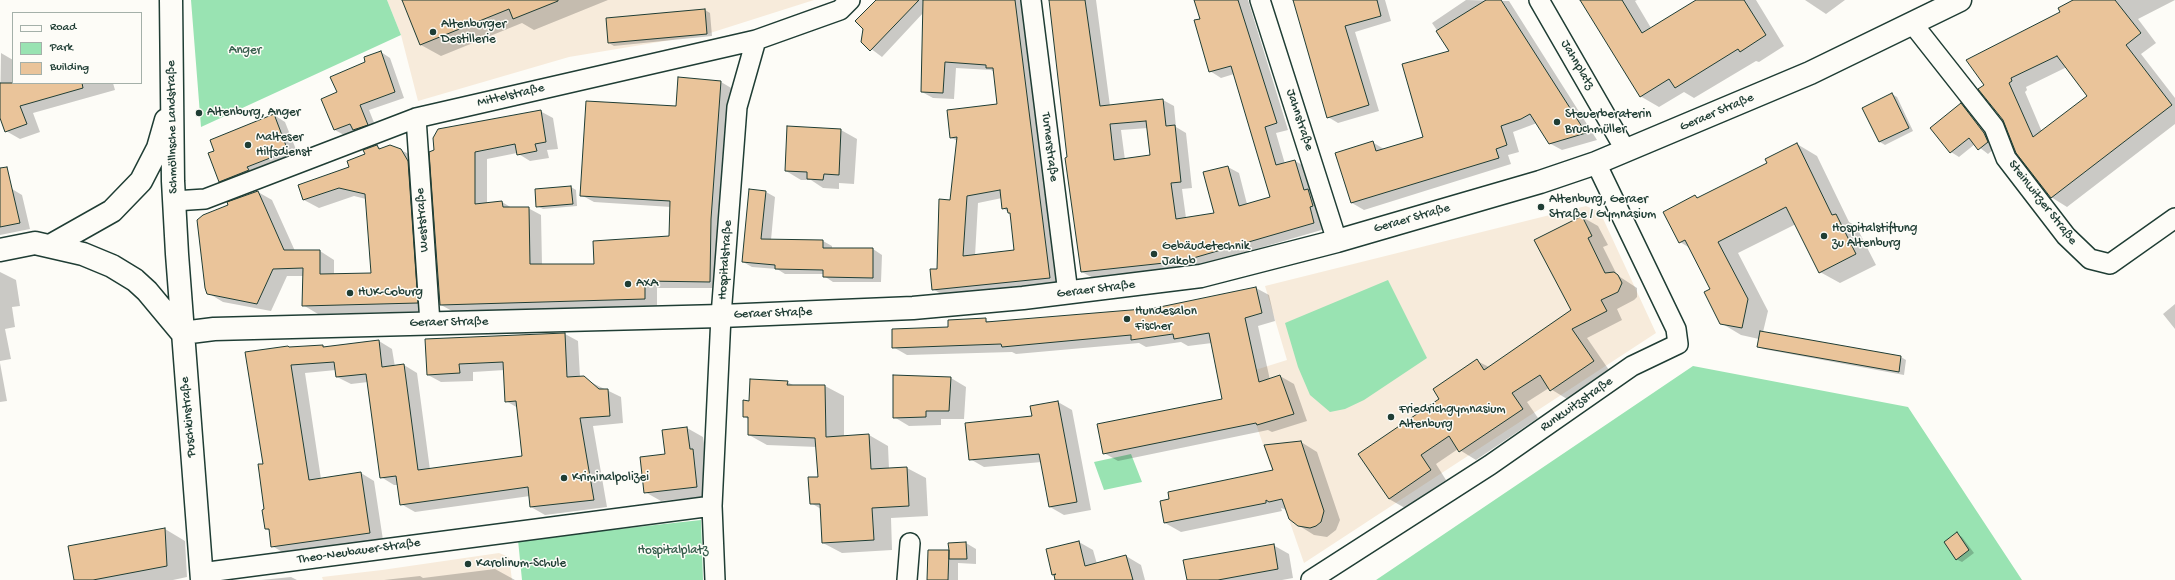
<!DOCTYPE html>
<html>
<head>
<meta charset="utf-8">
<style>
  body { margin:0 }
  #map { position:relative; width:2175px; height:580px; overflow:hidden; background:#fdfcf7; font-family:"Gochi Hand",sans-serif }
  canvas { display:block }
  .legend { position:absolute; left:12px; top:12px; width:130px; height:72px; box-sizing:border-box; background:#fdfcf7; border:1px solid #a4b0a9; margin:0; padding:5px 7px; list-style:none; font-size:12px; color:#1f3d34 }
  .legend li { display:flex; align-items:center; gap:8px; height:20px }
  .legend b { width:20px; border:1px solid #a4b0a9 }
</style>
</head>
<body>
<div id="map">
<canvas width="2175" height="580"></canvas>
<ul class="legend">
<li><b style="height:5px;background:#fdfcf7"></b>Road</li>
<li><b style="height:11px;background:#99e3b2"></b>Park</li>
<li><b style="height:11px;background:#eac49a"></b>Building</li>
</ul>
</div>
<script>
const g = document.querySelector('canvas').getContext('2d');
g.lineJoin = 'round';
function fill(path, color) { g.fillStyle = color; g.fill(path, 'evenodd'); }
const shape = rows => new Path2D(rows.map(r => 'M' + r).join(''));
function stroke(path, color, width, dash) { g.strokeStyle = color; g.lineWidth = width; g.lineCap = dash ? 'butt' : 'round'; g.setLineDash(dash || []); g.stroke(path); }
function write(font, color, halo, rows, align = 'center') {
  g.font = font + ' "Gochi Hand",sans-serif'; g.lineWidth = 3; g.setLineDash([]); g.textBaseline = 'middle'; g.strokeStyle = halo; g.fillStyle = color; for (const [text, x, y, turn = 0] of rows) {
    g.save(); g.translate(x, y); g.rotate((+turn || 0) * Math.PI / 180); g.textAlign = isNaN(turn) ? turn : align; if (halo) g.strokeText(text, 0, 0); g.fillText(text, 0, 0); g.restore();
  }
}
const built = shape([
  [387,0,814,0,707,34,569,57,418,101,401,35],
  [1586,206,1600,212,1656,333,1304,563,1239,375,1287,360,1265,286],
  [499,553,509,557,512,580,323,580,322,577,382,570]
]);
const green = shape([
  [191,0,387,0,401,35,201,127],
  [1388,280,1427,358,1364,400,1345,409,1330,412,1310,395,1298,367,1285,323],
  [1693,366,1908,407,2022,580,1376,580],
  [1131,454,1142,482,1104,490,1094,462],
  [701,520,703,580,522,580,518,540]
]);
const shadow = shape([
  [403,0,608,0,534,30,522,23,441,56,421,45],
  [877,0,1025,0,1060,284,944,296,933,289,951,201,958,141,951,138,998,105,994,72,991,70,956,68,954,99,933,98,922,92,924,12,882,57,862,42],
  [1002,198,1003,208,1011,214,1015,251,975,256,978,203],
  [1050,0,1096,0,1110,106,1163,100,1174,106,1176,127,1186,133,1192,188,1182,189,1186,218,1215,214,1228,167,1239,173,1247,204,1271,197,1234,74,1221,78,1210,71,1201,20,1195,0,1248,0,1288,130,1276,133,1285,164,1295,161,1306,167,1325,229,1194,267,1093,278,1082,272],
  [1148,128,1151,156,1125,160,1121,130],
  [1294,0,1385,0,1391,21,1355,32,1379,111,1338,123,1328,117],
  [1466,0,1509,1,1597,140,1562,150,1549,143,1537,123,1513,132,1519,152,1508,155,1511,164,1364,210,1352,203,1336,154,1372,142,1384,149,1424,137,1451,51,1432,23],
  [1581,0,1637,0,1635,1,1651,28,1696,1,1695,0,1756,0,1784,46,1759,62,1756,61,1694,98,1684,92,1659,107,1640,96],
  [1805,0,1845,0,1826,14],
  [2075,0,2175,0,2138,19,2156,43,2141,54,2175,98,2175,124,2067,207,2051,197,2004,120,1980,90],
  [2067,67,2089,96,2042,132,2025,92,2027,90,2026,87],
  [705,10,710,13,712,36,614,46,609,43],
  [381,52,390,58,404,98,369,110,377,130,363,135,355,130,344,135,335,130,338,93,366,63],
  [1,53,13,60,13,83,113,83,115,90,33,113,40,132,20,139,6,131,0,115],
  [721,82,733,89,722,288,657,288,657,306,454,312,441,305,430,152,540,111,553,118,558,149,547,150,549,158,530,161,517,153,487,159,487,203,502,202,512,208,528,208,541,215,542,265,595,265,670,237,671,207,594,202,581,195,676,107],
  [1892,94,1897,97,1913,131,1885,145,1880,142],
  [1961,104,1970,109,1993,138,1996,147,1988,154,1975,144,1959,157,1951,152,1932,129],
  [274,115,285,122,299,157,231,187,220,181],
  [788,127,841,130,857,139,854,184,839,183,839,189,823,188,811,180,801,180,786,171],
  [1797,144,1817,156,1849,222,1856,226,1876,265,1840,283,1820,272,1796,224,1738,253,1768,311,1763,332,1901,357,1906,360,1904,375,1763,349,1758,346,1759,339,1741,335,1721,323,1711,289,1690,248,1680,242,1695,196,1699,198,1768,163],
  [377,146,382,149,401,150,416,158,432,311,318,314,303,305,303,276,287,276,271,311,223,302,208,293,230,206,258,192,272,200,295,251,320,251,334,260,334,274,372,274,366,199,354,196,319,208,304,200,350,168],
  [571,187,576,190,577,206,543,209,537,206],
  [12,189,22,195,30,229,0,235,0,191],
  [766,192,775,197,771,240,823,241,832,246,832,249,873,249,882,255,881,282,833,282,824,276,824,274,785,274,777,269,752,267,743,262],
  [1582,217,1598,226,1608,245,1603,247,1617,275,1637,288,1637,297,1634,300,1617,309,1622,320,1587,338,1609,370,1567,399,1549,388,1527,402,1538,418,1476,460,1458,449,1436,464,1446,480,1405,508,1389,499,1441,400,1477,361,1489,367,1572,311],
  [0,272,16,280,20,306,12,307,15,327,5,329,11,359,0,361],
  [1256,288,1269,295,1275,321,1258,326,1270,380,1280,376,1294,384,1307,421,1272,432,1268,430,1118,461,1104,453,1224,399,1212,343,1188,346,1181,342,1146,347,1139,343,1016,354,1012,352,907,355,893,347,949,328,985,320,990,322,1155,309],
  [2175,304,2175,329,2163,314],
  [565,334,578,341,580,377,621,397,623,423,593,426,607,507,545,515,531,507,530,496,415,512,401,504,398,485,394,485,381,477,368,382,351,384,337,377,336,370,305,373,321,479,361,473,374,481,383,540,286,554,272,546,270,531,266,529,264,465,291,348,323,346,326,348,379,341,392,349,395,367,404,365,417,373,430,470,523,457,518,408,506,401,505,370,473,372,473,381,441,382,428,375,426,340],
  [0,363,7,401,0,402],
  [894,376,951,378,966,387,964,419,941,419,941,425,909,426,894,417],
  [787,382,795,386,825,386,844,396,844,437,869,435,888,446,889,469,907,468,926,478,928,516,891,518,892,550,842,553,823,543,821,509,811,503,819,478,817,447,767,445,749,435,749,420,744,416,750,402],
  [1058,402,1072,410,1091,510,1064,515,1050,507,1042,462,984,467,970,459],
  [687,428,703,437,713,496,661,501,645,492,666,455],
  [1301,442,1317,452,1340,520,1336,530,1327,537,1314,535,1298,525,1287,510,1281,508,1282,511,1181,532,1165,523,1274,471],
  [165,529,185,541,187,577,173,580,75,580],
  [1957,534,1962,537,1974,553,1962,562,1956,559],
  [1079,542,1093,550,1097,564,1126,556,1141,565,1145,580,1059,580,1058,577,1053,574],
  [966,543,976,549,976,564,958,563,958,580,928,580,929,551,950,551],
  [1273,545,1289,554,1293,578,1282,580,1188,580],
  [495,569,515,580,384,580,420,576,423,578],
  [291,577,297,580,261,580]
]);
const building = shape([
  [402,0,558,0,558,1,513,19,509,9,420,45,402,0],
  [876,0,919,0,870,51,861,42,863,29,855,21,876,0],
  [923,0,1015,0,1050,278,932,290,930,269,937,269,939,199,950,200,957,137,950,138,947,110,997,104,993,68,986,68,986,65,945,62,943,93,921,92,923,0],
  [1000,190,1002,209,1007,208,1008,213,1010,213,1014,250,963,256,967,196,1000,190],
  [1049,0,1085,0,1100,106,1163,99,1166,126,1175,125,1181,182,1171,183,1176,219,1214,213,1203,172,1228,166,1239,206,1270,197,1231,66,1209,72,1194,20,1200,19,1194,0,1238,0,1277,123,1265,127,1276,165,1295,160,1304,190,1308,189,1313,206,1310,207,1314,223,1183,261,1081,272,1065,158,1067,157,1049,0],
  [1146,121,1150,155,1114,160,1110,124,1146,121],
  [1293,0,1377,0,1381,16,1345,26,1369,105,1327,118,1293,0],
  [1486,0,1501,0,1586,133,1549,144,1530,114,1521,119,1501,126,1507,145,1496,149,1499,158,1351,203,1335,153,1373,141,1376,151,1423,137,1402,64,1449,51,1436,31,1486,0],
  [1580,0,1622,0,1642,33,1696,0,1744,0,1766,35,1740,52,1738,49,1675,88,1669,79,1640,97,1580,0],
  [2073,0,2115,0,2141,33,2126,45,2172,105,2051,198,2016,153,2003,120,1978,89,1984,85,1966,60,2060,12,2058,8,2073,0],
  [2057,56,2087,96,2033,137,2009,83,2012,81,2011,78,2057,56],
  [705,9,707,34,608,43,606,18,705,9],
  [381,51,395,92,360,105,368,125,353,130,350,124,334,130,321,99,337,92,330,77,365,62,364,57,381,51],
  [678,77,721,81,711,219,710,282,645,281,645,299,440,305,429,152,434,150,433,138,438,129,541,110,546,142,535,144,537,151,517,155,515,144,475,152,475,204,502,201,503,207,529,207,530,264,594,264,593,241,669,236,670,201,580,196,586,101,676,106,678,77],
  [0,83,82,83,83,88,20,106,27,124,5,132,0,118,0,83],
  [1892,93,1909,128,1879,142,1862,108,1892,93],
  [1961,103,1984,133,1988,142,1978,150,1969,138,1950,153,1930,128,1961,103],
  [274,114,288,151,247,167,249,170,219,182,208,153,214,151,210,140,274,114],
  [787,126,841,129,839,175,824,174,823,180,807,179,807,172,785,171,787,126],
  [1797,143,1832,215,1836,214,1856,254,1819,273,1786,207,1718,242,1748,299,1742,328,1720,324,1704,292,1710,289,1685,240,1679,243,1663,212,1695,195,1697,198,1767,163,1765,159,1797,143],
  [377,145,379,149,390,145,401,149,408,161,418,303,302,306,303,268,273,269,257,304,207,294,205,288,197,220,203,215,228,205,227,202,258,191,284,250,320,250,320,274,371,273,365,194,339,188,303,200,298,185,349,167,347,161,365,154,363,150,377,145],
  [7,167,20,223,0,227,0,168,7,167],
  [571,186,573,204,536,207,535,189,571,186],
  [749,189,766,191,761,239,823,240,823,248,873,248,873,278,823,277,823,270,775,269,775,265,742,262,749,189],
  [1582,216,1592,236,1588,238,1605,273,1614,272,1618,275,1622,283,1618,292,1601,300,1607,311,1572,329,1594,361,1550,391,1540,375,1512,393,1523,409,1459,452,1449,436,1421,455,1431,470,1389,499,1358,454,1439,399,1433,389,1477,359,1484,370,1571,310,1534,240,1582,216],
  [1256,287,1262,313,1245,318,1259,382,1280,375,1294,414,1257,425,1256,423,1103,454,1097,424,1222,399,1209,333,1174,339,1173,334,1131,340,1131,335,1002,347,1001,344,892,348,892,329,948,327,948,320,986,318,986,322,1155,308,1256,287],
  [1760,331,1901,356,1899,372,1757,347,1760,331],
  [565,333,567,377,584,376,599,389,608,389,610,416,580,418,594,500,530,507,528,487,400,505,396,476,380,478,366,374,336,377,334,362,291,365,309,480,361,472,370,533,271,547,269,529,265,529,262,510,264,509,258,464,263,464,245,352,288,346,289,347,323,345,323,347,379,340,382,367,404,364,418,470,522,456,516,401,505,402,503,362,459,364,460,373,427,375,425,339,565,333],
  [893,375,951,377,949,411,926,411,926,417,893,418,893,375],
  [750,379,788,381,787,385,825,385,826,437,869,434,871,469,907,467,909,506,872,508,874,540,822,543,820,504,810,504,808,477,818,477,815,438,748,435,748,417,743,417,743,400,749,401,750,379],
  [1058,401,1077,502,1049,507,1039,454,969,460,965,423,1032,416,1030,406,1058,401],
  [687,427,690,449,693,449,697,487,644,493,640,457,665,454,662,430,687,427],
  [1301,441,1324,511,1321,522,1316,526,1310,528,1298,526,1289,519,1282,499,1269,502,1266,500,1266,503,1164,523,1160,501,1169,499,1168,492,1273,470,1264,445,1301,441],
  [165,528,167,566,93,580,74,580,68,546,165,528],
  [1957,532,1969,550,1956,560,1944,542,1957,532],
  [1079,541,1085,566,1126,555,1133,580,1055,580,1054,575,1056,574,1052,575,1046,549,1079,541],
  [966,542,967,559,949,559,949,550,948,580,927,580,928,550,949,550,948,543,966,542],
  [1274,544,1278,569,1218,580,1187,580,1183,560,1274,544]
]);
const street = shape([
  [1031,0,1068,293],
  [1260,0,1337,241],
  [1539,0,1626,151],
  [1912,23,1994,127,2006,158,2066,236,2090,259,2110,264,2175,218],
  [416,118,430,323],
  [174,201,205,199,416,118,756,40,840,10,850,0],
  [201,573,712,506],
  [715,580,712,506,721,316,737,107,756,40],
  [907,580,910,543],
  [1311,580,1490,465,1632,366,1678,344,1676,329,1596,163]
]);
const secondary = shape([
  [171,0,173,181,177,254,202,580],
  [50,246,112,211,141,181,158,148,166,120],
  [0,250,35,243,83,254,112,266,135,280,147,291,182,333],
  [182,333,214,329,721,316,913,308,1023,298,1201,276,1337,241,1540,182,1596,163,1810,73,1960,0]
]);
const markers = [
  [433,32,4,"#1f3d34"],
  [199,113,4,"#1f3d34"],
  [1557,122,4,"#1f3d34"],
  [248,145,4,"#1f3d34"],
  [1541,207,4,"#1f3d34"],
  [1824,236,4,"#1f3d34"],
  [1154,254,4,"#1f3d34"],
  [628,284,4,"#1f3d34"],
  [350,293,4,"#1f3d34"],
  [1127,319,4,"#1f3d34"],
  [1391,417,4,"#1f3d34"],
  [564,478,4,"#1f3d34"],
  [468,564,4,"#1f3d34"]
];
const poiNames = [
  ["Altenburger",441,25],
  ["Destillerie",441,40],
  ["Altenburg, Anger",207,113],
  ["Steuerberaterin",1565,115],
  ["Bruchmüller",1565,130],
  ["Malteser",256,138],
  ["Hilfsdienst",256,153],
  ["Altenburg, Geraer",1549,200],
  ["Straße / Gymnasium",1549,215],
  ["Hospitalstiftung",1832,229],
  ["zu Altenburg",1832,244],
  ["Gebäudetechnik",1162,247],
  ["Jakob",1162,262],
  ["AXA",636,284],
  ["HUK-Coburg",358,293],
  ["Hundesalon",1135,312],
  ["Fischer",1135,327],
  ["Friedrichgymnasium",1399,410],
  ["Altenburg",1399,425],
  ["Kriminalpolizei",572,478],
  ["Karolinum-Schule",476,564]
];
const parkNames = [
  ["Anger",245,51],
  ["Hospitalplatz",673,551]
];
const streetNames = [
  ["Jahnplatz",1577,65,60],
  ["Mittelstraße",511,96,-13],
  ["Geraer Straße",1717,113,-23],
  ["Jahnstraße",1299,120,72],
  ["Schmöllnsche Landstraße",173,127,-91],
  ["Turnerstraße",1049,147,83],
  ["Steinwitzer Straße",2042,203,52],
  ["Geraer Straße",1412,219,-16],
  ["Weststraße",423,220,-94],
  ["Hospitalstraße",726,260,-86],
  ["Geraer Straße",1096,290,-7],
  ["Geraer Straße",773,314,-2],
  ["Geraer Straße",449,323,-1],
  ["Runkwitzstraße",1577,405,-35],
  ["Puschkinstraße",189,417,-95],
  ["Theo-Neubauer-Straße",359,552,-8]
];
fill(built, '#f7ebdb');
fill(green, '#99e3b2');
fill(shadow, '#0003');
fill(building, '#eac49a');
stroke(building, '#1f3d34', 1);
stroke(street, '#1f3d34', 22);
stroke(secondary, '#1f3d34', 25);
stroke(street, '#fdfcf7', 19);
stroke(secondary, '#fdfcf7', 22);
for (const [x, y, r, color] of markers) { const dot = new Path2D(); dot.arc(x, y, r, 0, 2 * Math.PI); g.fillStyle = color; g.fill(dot); stroke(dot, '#fdfcf7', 1.5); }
write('13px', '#1f3d34', '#fdfcf7', poiNames, 'left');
write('13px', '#375e4d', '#fdfcf7', parkNames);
write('13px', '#1f3d34', '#fdfcf7', streetNames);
</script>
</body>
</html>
